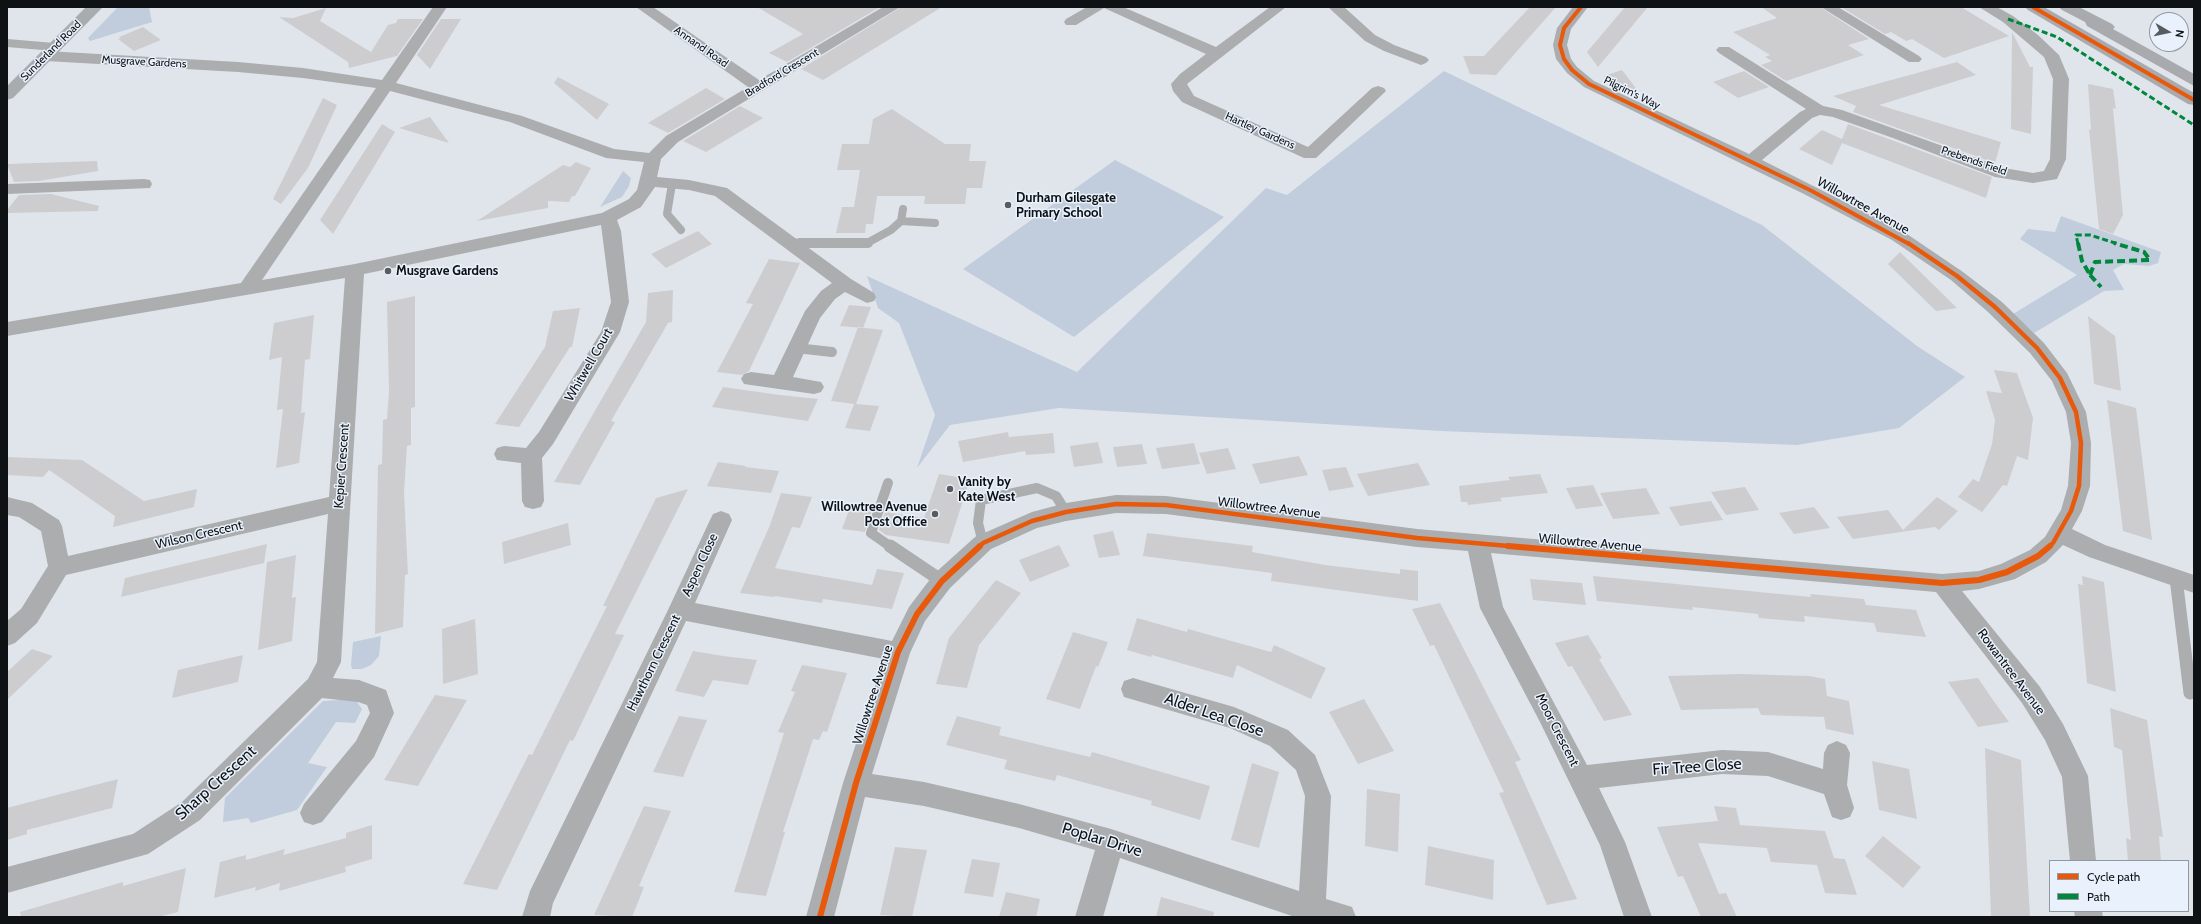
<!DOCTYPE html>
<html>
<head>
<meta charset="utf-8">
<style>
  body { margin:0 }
  #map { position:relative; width:2201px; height:924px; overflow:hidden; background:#e0e5eb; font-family:Cabin,sans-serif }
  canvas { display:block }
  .frame { position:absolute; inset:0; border:8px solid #0f1215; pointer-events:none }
  .legend { position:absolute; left:2049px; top:860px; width:140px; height:52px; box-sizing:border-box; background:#e9f2fc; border:1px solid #9298a0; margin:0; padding:5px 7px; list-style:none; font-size:12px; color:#0f1215 }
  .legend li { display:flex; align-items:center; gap:8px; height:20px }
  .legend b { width:20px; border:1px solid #9298a0 }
  .north { position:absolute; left:2149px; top:12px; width:40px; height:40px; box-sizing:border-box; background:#e9f2fc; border:1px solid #9298a0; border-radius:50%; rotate:99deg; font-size:11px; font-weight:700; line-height:16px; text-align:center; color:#0f1215 }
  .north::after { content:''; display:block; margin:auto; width:14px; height:18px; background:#585c60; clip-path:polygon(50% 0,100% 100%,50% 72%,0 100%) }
</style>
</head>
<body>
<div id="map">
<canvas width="2201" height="924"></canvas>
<div class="frame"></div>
<ul class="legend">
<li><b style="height:5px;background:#e8590c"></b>Cycle path</li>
<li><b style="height:5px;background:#00873e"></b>Path</li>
</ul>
<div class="north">N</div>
</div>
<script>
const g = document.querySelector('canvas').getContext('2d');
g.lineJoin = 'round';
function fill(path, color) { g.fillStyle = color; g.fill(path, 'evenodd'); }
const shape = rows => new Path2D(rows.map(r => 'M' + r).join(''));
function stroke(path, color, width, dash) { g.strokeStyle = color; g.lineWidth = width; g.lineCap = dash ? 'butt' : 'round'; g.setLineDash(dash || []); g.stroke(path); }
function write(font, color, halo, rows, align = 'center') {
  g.font = font + ' Cabin,sans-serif'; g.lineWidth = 3; g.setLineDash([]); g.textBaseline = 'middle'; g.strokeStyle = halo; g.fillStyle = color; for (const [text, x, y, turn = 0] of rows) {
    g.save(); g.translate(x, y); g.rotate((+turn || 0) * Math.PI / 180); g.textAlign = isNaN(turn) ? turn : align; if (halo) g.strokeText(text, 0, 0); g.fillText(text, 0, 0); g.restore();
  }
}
const green = shape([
  [118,7,149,7,152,22,90,41,88,38],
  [1444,71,1762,225,1917,346,1965,377,1899,428,1797,445,1441,431,1059,408,950,425,917,468,935,415,899,323,878,308,867,276,1077,372,1266,188,1287,195],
  [1115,160,1224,217,1074,337,963,269],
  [623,171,631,178,629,186,622,197,600,207],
  [2061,216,2161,252,2158,263,2149,266,2124,264,2113,270,2124,290,2104,291,2034,333,2013,314,2077,275,2020,239,2028,229,2055,232],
  [381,636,379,656,371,665,362,669,352,669,351,665,353,642],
  [355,699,362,709,355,723,336,722,308,763,327,767,297,810,251,823,248,818,223,822,225,798,323,701]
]);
const building = shape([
  [757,7,880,7,787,62,769,53,803,34],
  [901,7,942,7,823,80,801,69],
  [1530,7,1556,7,1496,75,1470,74,1463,56,1484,56],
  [1625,7,1648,7,1598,67,1587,52],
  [1761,7,1820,7,1869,39,1848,45,1864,55,1786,81,1761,65,1772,61,1765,57,1770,55,1733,32,1777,18],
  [1841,7,1961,7,2009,36,1944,58,1912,39,1906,41,1891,32,1885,34],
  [326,8,320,21,371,52,388,25,396,23,398,19,423,19,397,56,349,68,348,62,279,17,293,18],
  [441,19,461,19,430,69,417,55],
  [143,27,161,40,134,51,118,39,121,38,119,37],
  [2012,32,2030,67,2033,67,2031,134,2011,129],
  [1957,62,1976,75,1879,105,2001,142,1995,163,1853,112,1856,106,1833,96],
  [1622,70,1638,91,1631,97,1613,88,1604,76],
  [1744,71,1769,87,1738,98,1713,82],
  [558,77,609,104,597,120,554,83],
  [2088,84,2113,89,2116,109,2113,108,2123,215,2113,234,2099,229,2089,129,2091,130],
  [706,88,725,99,668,133,648,123],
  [323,98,337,105,308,168,281,204,273,199],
  [740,106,763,118,706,152,683,141],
  [892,109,945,144,971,144,969,161,986,161,982,188,967,188,965,204,924,204,925,196,877,196,873,224,866,224,865,233,836,233,842,207,854,207,860,170,837,170,842,144,869,144,873,119],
  [430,117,449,143,399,128],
  [382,124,395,132,333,234,320,220],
  [1848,124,1992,177,1986,198,1842,143,1832,165,1799,149,1822,130,1842,139],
  [97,161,98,171,39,181,14,182,7,164],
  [576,162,591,168,575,196,572,196,569,202,548,201,548,208,477,221,563,165,570,167],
  [51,194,99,206,98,211,7,213,7,210,19,195],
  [698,231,712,244,666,268,651,254],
  [1900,252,1957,308,1936,311,1888,264],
  [769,259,800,263,749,371,742,375,717,372,753,304,746,303],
  [673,290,672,322,668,323,611,421,615,422,580,485,554,482,646,322,648,293],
  [415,296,415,407,411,408,411,445,407,446,404,493,408,574,405,575,403,627,375,634,378,465,382,464,383,420,387,419,389,391,387,302],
  [849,305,871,307,863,328,840,326],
  [580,308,572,347,570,347,519,427,495,424,545,347,553,311],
  [314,315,310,359,305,360,301,413,305,412,299,463,276,468,283,409,277,410,282,357,269,360,274,323],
  [2088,316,2115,336,2121,391,2094,384],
  [858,327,883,330,856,404,879,406,870,431,845,428,854,404,831,401],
  [1994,370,2017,373,2033,418,2028,460,2017,456,2007,486,2003,485,1982,512,1958,497,1973,479,1979,482,1992,444,1995,420,1986,391,2002,393],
  [723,387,780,395,818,399,808,421,712,407],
  [2107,400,2136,408,2152,540,2123,531],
  [1008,432,1009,437,1053,433,1055,453,1026,455,1025,451,963,462,958,441],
  [1098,442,1103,463,1074,467,1070,446],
  [1194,443,1200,464,1162,469,1156,448],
  [1142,444,1147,464,1117,467,1113,447],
  [1228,448,1236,469,1207,474,1199,453],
  [1299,456,1308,475,1260,484,1252,464],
  [7,457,82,460,144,501,197,489,194,507,113,527,115,516,49,470,43,477,7,475],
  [718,462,746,466,745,467,779,471,771,493,707,486],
  [1418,463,1430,485,1368,496,1357,474],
  [1346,467,1354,487,1329,491,1322,470],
  [939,474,970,479,949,544,886,535,879,530,885,512,924,518],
  [1540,474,1548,493,1500,498,1502,501,1468,505,1467,502,1461,502,1459,486,1510,480,1508,477],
  [1593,485,1603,506,1576,509,1566,488],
  [1745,487,1759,510,1726,515,1711,492],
  [1646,488,1660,514,1613,519,1600,493],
  [688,489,615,634,624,635,573,741,570,740,497,890,463,884,529,754,532,755,607,606,603,606,656,498],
  [781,493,812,497,800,528,792,527,775,568,872,585,877,569,904,573,892,609,823,599,822,603,775,596,774,597,740,593,770,525],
  [1937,497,1958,511,1939,530,1935,527,1853,539,1837,517,1888,510,1903,530],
  [1711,501,1723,520,1680,526,1669,507],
  [850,507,872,510,865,532,842,529],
  [1814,507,1830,528,1794,534,1779,513],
  [568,523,571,545,504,564,502,542],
  [1113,531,1120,555,1099,558,1093,535],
  [1147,533,1253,546,1252,552,1325,565,1400,574,1400,569,1418,571,1418,601,1271,581,1272,573,1143,556],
  [267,544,264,563,121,597,125,578],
  [1059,545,1070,566,1030,582,1019,560],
  [296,555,292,598,296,597,292,641,258,650,267,562],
  [1593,576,1811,597,1810,594,1864,599,1866,605,1916,610,1926,637,1877,632,1874,623,1804,616,1805,622,1759,618,1758,614,1692,607,1693,610,1597,601],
  [2082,576,2104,582,2116,692,2087,683,2078,584,2083,585],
  [1530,579,1582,583,1586,605,1533,600],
  [996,580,1021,593,979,645,967,688,936,684,949,638],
  [1440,603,1521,760,1515,762,1577,899,1547,905,1499,793,1504,792,1434,645,1430,646,1412,609],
  [1137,618,1187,632,1188,629,1271,652,1274,645,1326,668,1311,699,1237,665,1233,678,1152,655,1151,657,1127,650],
  [475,619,478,674,443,684,442,629],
  [1073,632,1108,642,1098,667,1096,666,1080,709,1046,699],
  [1588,635,1602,658,1599,659,1632,715,1604,721,1572,666,1568,667,1555,643],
  [32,649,53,656,7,700,7,672],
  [693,651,723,656,757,660,748,685,713,680,704,697,675,691],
  [243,655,238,682,172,698,178,670],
  [802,665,847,673,827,732,823,731,819,740,813,739,783,832,785,832,766,896,734,892,784,733,778,732,795,692,791,691],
  [1741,674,1809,676,1825,679,1827,696,1849,701,1854,735,1826,729,1824,717,1761,715,1758,708,1681,710,1668,676],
  [1978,678,1993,700,2009,722,1978,727,1948,682],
  [435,695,467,700,418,786,384,780],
  [1364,699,1394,751,1358,764,1329,712],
  [2110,708,2147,720,2163,837,2159,836,2161,861,2128,861,2126,838,2131,840,2122,750,2114,747],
  [679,716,707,720,683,777,653,772],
  [957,716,1001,727,999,735,1090,757,1092,752,1210,786,1200,820,1151,805,1152,801,1057,775,1055,781,1004,769,1007,760,946,745],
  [1985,748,2021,760,2030,917,1991,917],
  [1872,761,1909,769,1917,819,1879,810],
  [1252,763,1279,772,1259,848,1231,840],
  [118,779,112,808,27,830,27,834,7,840,7,808],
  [1367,789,1400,794,1398,852,1365,846],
  [644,806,671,811,639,886,644,887,632,917,594,915],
  [1714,806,1736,808,1740,825,1825,831,1834,858,1845,859,1857,895,1825,893,1817,865,1771,862,1767,848,1698,843,1719,894,1726,893,1737,917,1701,917,1683,876,1678,877,1657,827,1718,821],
  [372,825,372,859,345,867,346,872,279,891,280,883,255,891,256,887,214,898,220,862,246,855,246,860,285,849,283,855,346,838,346,833],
  [1883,836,1921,867,1903,888,1865,856],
  [1428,846,1494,860,1493,900,1425,885],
  [895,847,927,850,912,917,880,915],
  [972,859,1000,863,993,897,964,893],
  [186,868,178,912,158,917,21,917,20,912,123,882,123,886],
  [1006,892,1040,899,1036,917,999,917],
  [1161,897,1214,912,1213,917,1156,917]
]);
const laneFar2 = shape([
  [672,184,667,214,681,230],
  [901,221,935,223],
  [788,242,817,244],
  [835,244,867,243,891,230,901,221,903,209]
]);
const laneFar1 = shape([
  [800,243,868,243],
  [796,348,832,352],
  [888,483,871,533,891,547],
  [983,543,978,523,981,500,1037,488,1056,496,1066,512]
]);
const lane = shape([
  [890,546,942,581],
  [2176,578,2190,693]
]);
const street = shape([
  [433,7,447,7,396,83,522,116,614,149,649,153,666,136,748,87,636,7,653,7,759,80,883,7,900,7,678,142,661,159,657,177,689,180,727,188,851,279,874,293,876,297,874,301,867,303,845,292,835,299,820,318,793,377,821,382,824,387,821,392,814,394,744,384,741,379,744,374,751,372,774,375,805,311,821,291,832,283,715,196,689,190,655,187,641,207,617,220,621,231,629,302,620,332,553,444,542,458,544,501,541,507,533,509,525,507,522,501,521,463,497,460,494,454,497,448,504,446,526,448,539,432,601,332,611,302,601,225,364,274,341,662,333,678,359,680,386,690,394,713,374,757,322,822,313,825,304,822,300,813,304,804,356,741,370,713,367,705,358,702,322,698,200,820,148,854,7,893,7,867,133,834,182,802,308,679,317,662,328,514,66,575,37,623,15,643,7,646,7,621,21,609,48,566,41,531,19,517,7,515,7,497,32,503,59,520,62,526,68,556,329,497,345,278,7,336,7,322,241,283,376,88,303,78,238,72,46,61,41,59,38,56,41,53,46,51,238,62,303,68,382,80,433,7],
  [390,91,510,122,606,158,644,162,637,190,629,199,602,213,355,264,262,280,390,91],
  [1087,7,1123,7,1216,47,1270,7,1286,7,1187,84,1194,96,1308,147,1372,88,1378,86,1384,88,1386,91,1316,158,1304,158,1182,102,1173,91,1171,84,1180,74,1206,54,1104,8,1076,25,1066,25,1064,22,1066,19,1087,7],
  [1328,7,1344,7,1375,35,1394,45,1426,57,1429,60,1426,63,1421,65,1384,51,1365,41,1328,7],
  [1573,7,1588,7,1571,29,1567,45,1571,59,1577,67,1594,81,1749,154,1800,112,1806,109,1719,53,1716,50,1719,47,1729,47,1823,106,1842,110,2004,168,2033,173,2044,171,2050,159,2053,79,2044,57,2003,22,1979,7,1997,7,2013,16,2038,35,2059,55,2069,79,2066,159,2057,179,2033,183,1995,177,1893,138,1833,117,1820,115,1812,118,1762,160,1904,232,1963,272,2002,302,2044,343,2067,373,2086,412,2091,443,2090,486,2082,511,2072,529,2105,545,2194,575,2194,593,2089,557,2063,545,2046,562,2015,579,1979,589,1962,591,2040,687,2063,724,2088,776,2096,861,2070,861,2062,777,2045,740,2022,703,1936,592,1491,553,1503,607,1587,765,1722,750,1768,752,1823,769,1824,753,1828,745,1837,741,1846,745,1850,753,1847,785,1854,808,1850,817,1841,820,1832,817,1824,794,1768,776,1722,774,1599,788,1625,842,1652,917,1624,917,1600,845,1540,722,1480,608,1468,551,1417,547,1166,514,1116,513,1066,521,1037,528,991,549,950,588,925,621,910,653,872,774,924,782,1019,804,1111,829,1299,891,1305,796,1296,770,1270,746,1230,728,1124,697,1121,689,1124,681,1133,678,1234,707,1288,730,1315,755,1331,796,1326,899,1352,907,1356,917,1295,917,1120,858,1103,917,1075,917,1095,850,1019,828,924,806,865,797,834,917,806,917,843,783,884,659,686,621,553,903,550,917,522,917,530,891,668,610,710,520,713,514,721,511,729,514,732,520,695,603,892,641,909,607,934,574,975,537,1032,512,1066,503,1116,495,1166,496,1417,529,1942,574,1979,571,2001,564,2030,550,2045,537,2061,510,2068,486,2071,443,2066,412,2052,381,2030,353,1988,312,1951,280,1892,240,1804,194,1584,87,1567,73,1556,59,1553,45,1557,28,1573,7],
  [1821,7,1838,7,1919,56,1922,59,1919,62,1909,62,1821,7],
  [7,39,55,43,60,44,62,47,60,50,55,51,7,47,7,39],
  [144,179,150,180,152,184,150,188,7,194,7,184,144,179],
  [2074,911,2102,911,2103,917,2075,917,2074,911]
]);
const secondary = shape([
  [86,7,103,7,13,98,7,100,7,86,86,7]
]);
const highway = shape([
  [2025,7,2044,7,2194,93,2194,105,2188,104,2028,10,2025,7],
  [2059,7,2079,7,2112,24,2115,27,2113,29,2194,74,2194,86,2087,26,2085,22,2062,10,2059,7]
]);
const quietFar1 = shape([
  [2008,19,2057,37,2194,125],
  [2078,244,2076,235,2090,235,2118,244]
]);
const quiet = shape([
  [2078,243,2082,261,2090,275],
  [2090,275,2101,287],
  [2090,275,2095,262,2150,260,2144,252,2114,243]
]);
const cyclewayFar2 = shape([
  [1581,7,1564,28,1560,45,1564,59,1572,70,1589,84,1810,190,1909,244],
  [2033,7,2194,100]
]);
const cyclewayFar1 = shape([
  [1908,243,1957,276,1995,307,2037,348,2060,378,2076,412,2081,443,2079,486,2071,511,2053,543,2049,547],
  [979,547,983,543,1032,521,1066,512,1116,504,1166,505,1417,538,1520,547]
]);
const cycleway = shape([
  [1508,546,1942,583,1979,580,2007,572,2038,556,2050,546],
  [820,917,856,783,898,652,917,614,942,581,980,546]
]);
const markers = [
  [1008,205,4,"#585c60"],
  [388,271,4,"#585c60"],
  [950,489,4,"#585c60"],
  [935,514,4,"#585c60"]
];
const farStreetnames = [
  ["Annand Road",701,47,35],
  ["Sunderland Road",51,51,-45],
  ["Musgrave Gardens",144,62,3],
  ["Bradford Crescent",782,73,-31],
  ["Pilgrim's Way",1632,93,26],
  ["Hartley Gardens",1260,131,24],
  ["Prebends Field",1974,161,19]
];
const poiNames = [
  ["Durham Gilesgate",1016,198],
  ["Primary School",1016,213],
  ["Musgrave Gardens",396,271],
  ["Vanity by",958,482],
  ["Kate West",958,497],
  ["Willowtree Avenue",927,507,"right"],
  ["Post Office",927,522,"right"]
];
const streetNames = [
  ["Willowtree Avenue",1863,206,29],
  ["Whitwell Court",589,365,-60],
  ["Kepier Crescent",342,466,-86],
  ["Willowtree Avenue",1269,508,7],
  ["Wilson Crescent",199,535,-13],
  ["Willowtree Avenue",1590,543,5],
  ["Aspen Close",700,565,-65],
  ["Hawthorn Crescent",654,663,-64],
  ["Rowantree Avenue",2011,672,53],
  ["Willowtree Avenue",873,695,-72],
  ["Moor Crescent",1557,730,63]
];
const nearStreetnames = [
  ["Alder Lea Close",1214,715,19],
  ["Fir Tree Close",1697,767,-4],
  ["Sharp Crescent",216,783,-42],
  ["Poplar Drive",1102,840,17]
];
fill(green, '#c1cddc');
fill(building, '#cdcdd0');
stroke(laneFar2, '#abadaf', 8);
stroke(laneFar1, '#abadaf', 10);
stroke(lane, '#abadaf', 13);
fill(street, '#abadaf');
fill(secondary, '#a9acaf');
fill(highway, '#a8aaae');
stroke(quietFar1, '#00873e', 3, [6, 3]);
stroke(quiet, '#00873e', 4, [8, 4]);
stroke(cyclewayFar2, '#e8590c', 4);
stroke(cyclewayFar1, '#e8590c', 4.5);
stroke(cycleway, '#e8590c', 6);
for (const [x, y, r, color] of markers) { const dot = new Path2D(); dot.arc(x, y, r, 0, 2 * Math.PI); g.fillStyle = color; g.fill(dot); stroke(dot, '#e9f2fc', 1.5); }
write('11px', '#0f1215', '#e9f2fc', farStreetnames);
write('bold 13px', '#0f1215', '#e9f2fc', poiNames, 'left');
write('13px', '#0f1215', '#e9f2fc', streetNames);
write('16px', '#0f1215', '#e9f2fc', nearStreetnames);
</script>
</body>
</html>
